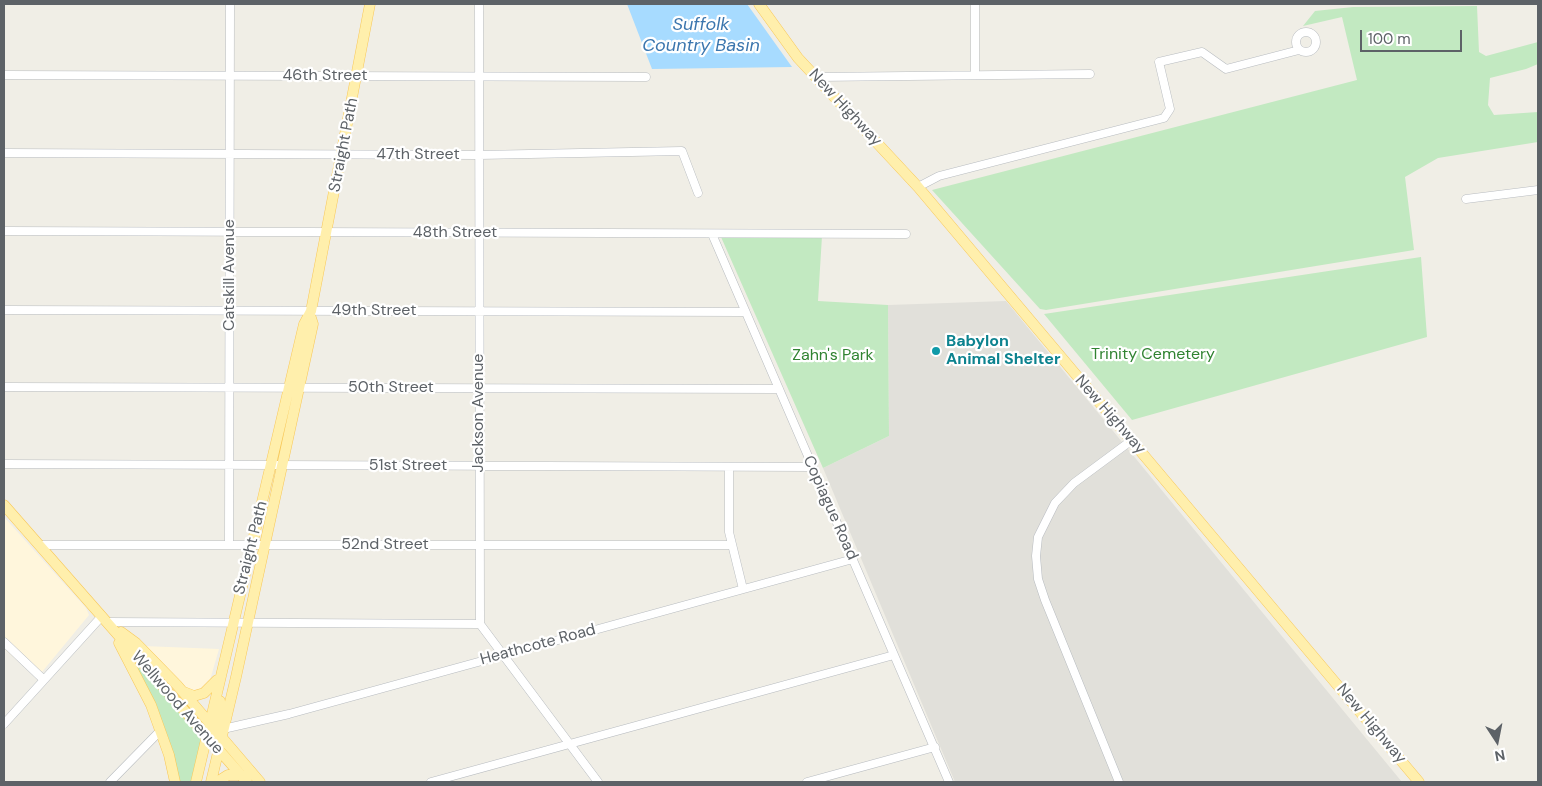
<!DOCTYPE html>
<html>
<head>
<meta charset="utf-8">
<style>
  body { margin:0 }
  #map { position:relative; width:1542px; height:786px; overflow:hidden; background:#f0eee6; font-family:"DM Sans",sans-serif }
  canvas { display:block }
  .frame { position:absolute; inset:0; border:5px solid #5d6267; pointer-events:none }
  .north { position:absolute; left:1472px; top:716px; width:50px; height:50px; -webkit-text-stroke:4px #fff; paint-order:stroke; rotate:169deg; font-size:14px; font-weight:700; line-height:20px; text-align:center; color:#5d6267 }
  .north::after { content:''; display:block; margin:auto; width:18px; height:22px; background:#5d6267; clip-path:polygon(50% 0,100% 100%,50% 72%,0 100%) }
  .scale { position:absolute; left:1360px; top:30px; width:102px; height:22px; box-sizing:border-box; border:2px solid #5d6267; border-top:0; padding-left:6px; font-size:15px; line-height:18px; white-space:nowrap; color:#5d6267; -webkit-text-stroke:4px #fff; paint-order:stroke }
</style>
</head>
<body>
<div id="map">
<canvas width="1542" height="786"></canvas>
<div class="frame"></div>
<div class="north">N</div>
<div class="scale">100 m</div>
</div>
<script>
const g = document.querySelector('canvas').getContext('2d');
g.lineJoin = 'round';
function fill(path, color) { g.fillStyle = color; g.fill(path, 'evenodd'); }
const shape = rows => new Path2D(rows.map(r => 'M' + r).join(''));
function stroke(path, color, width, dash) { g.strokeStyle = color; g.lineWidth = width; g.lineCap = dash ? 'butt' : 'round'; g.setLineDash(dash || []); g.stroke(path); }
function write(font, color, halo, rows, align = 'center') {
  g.font = font + ' "DM Sans",sans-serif'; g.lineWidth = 4.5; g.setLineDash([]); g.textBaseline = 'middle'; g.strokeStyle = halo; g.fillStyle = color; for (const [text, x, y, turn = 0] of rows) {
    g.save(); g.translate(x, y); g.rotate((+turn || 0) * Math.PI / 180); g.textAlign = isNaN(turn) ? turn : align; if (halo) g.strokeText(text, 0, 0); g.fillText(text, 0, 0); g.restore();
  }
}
const commercial = shape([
  [4,517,86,608,89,615,37,678,4,649],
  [143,646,219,649,208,687,189,693]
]);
const industrial = shape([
  [1006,301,1402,782,955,782,823,468,889,436,888,305]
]);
const green = shape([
  [1477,6,1479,52,1486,56,1538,42,1538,64,1526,69,1490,78,1488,105,1494,115,1538,112,1538,142,1438,158,1405,177,1414,250,1046,310,1040,309,932,190,1357,80,1342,17,1303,26,1315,11,1353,7],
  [822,236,818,301,888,305,889,436,823,468,721,237],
  [1421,257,1427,337,1132,420,1044,314],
  [129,654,202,738,192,782,178,782]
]);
const water = shape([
  [627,4,747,4,792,67,652,69]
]);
const minor = shape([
  [479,4,480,624,598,782],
  '1296 42a10 10 0 1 1 20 0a10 10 0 1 1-20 0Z',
  [4,75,646,77],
  [975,75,975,4],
  [817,77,1090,74],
  [4,153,479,155,682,151,698,193],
  [918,187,939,176,1164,118,1170,109,1159,62,1202,52,1226,69,1299,50],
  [1466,199,1538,190],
  [4,231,906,234],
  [712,234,949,782],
  [4,310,745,312],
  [4,387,779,389],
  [4,464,813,467],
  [729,468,729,532,743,589],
  [40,545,730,545],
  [229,545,230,4],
  [108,622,480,624],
  [4,642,44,680],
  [4,724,102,616],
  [223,729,289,714,853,559],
  [110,782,160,731],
  [431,782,894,655],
  [807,782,935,747],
  [1119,782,1045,600,1038,579,1036,556,1038,537,1055,503,1074,483,1132,440]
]);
const major = shape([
  [759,4,798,58,918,187,1419,782],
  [4,505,247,782],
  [121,632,136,643,177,685,260,782],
  [119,643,151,705,169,755,175,782],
  [184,692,194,696,204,693,217,680],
  [215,734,220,701],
  [196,782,304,324,311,311,370,4],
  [211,782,236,677,313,324,310,315],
  [217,782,228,775,241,775]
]);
const markers = [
  [936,351,5,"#0f9aa8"]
];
const streetNames = [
  ["46th Street",325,76],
  ["New Highway",845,108,47],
  ["Straight Path",344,145,-79],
  ["47th Street",418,155],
  ["48th Street",455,233],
  ["Catskill Avenue",230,275,-90],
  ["49th Street",374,311],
  ["50th Street",391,388],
  ["Jackson Avenue",479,413,-90],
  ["New Highway",1110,415,49],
  ["51st Street",408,466],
  ["Copiague Road",830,508,66],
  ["52nd Street",385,545],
  ["Straight Path",251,548,-76],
  ["Heathcote Road",538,645,-15],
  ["Wellwood Avenue",177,703,49],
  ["New Highway",1371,724,50]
];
const cultureNames = [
  ["Babylon",946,342],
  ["Animal Shelter",946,360]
];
const parkNames = [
  ["Trinity Cemetery",1153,355],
  ["Zahn's Park",833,356]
];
const waterNames = [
  ["Suffolk",701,25],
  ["Country Basin",701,46]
];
fill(commercial, '#fff6dc');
fill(industrial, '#e1e0da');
fill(green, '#c2e9c1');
fill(water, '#a7dbff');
stroke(minor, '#b8bcc0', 9);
stroke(major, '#f8c757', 11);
stroke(minor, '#fff', 8);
stroke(major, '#ffefac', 10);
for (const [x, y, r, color] of markers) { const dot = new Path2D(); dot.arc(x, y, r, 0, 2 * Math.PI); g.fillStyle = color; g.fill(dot); stroke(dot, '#fff', 2); }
write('16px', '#5d6267', '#fff', streetNames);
write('bold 16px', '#0d838f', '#fff', cultureNames, 'left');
write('16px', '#308331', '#fff', parkNames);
write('italic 18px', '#3b76ae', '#fff', waterNames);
</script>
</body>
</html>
